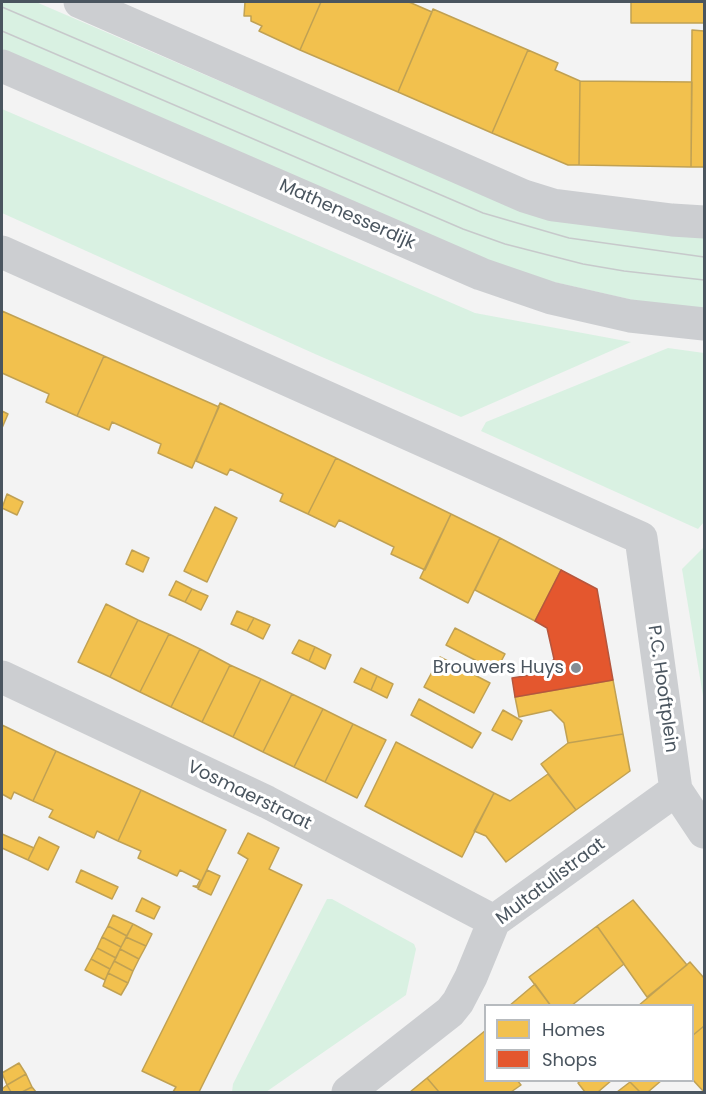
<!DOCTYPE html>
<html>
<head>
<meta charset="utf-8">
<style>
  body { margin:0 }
  #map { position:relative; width:706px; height:1094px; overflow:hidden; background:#f3f3f3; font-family:Poppins,sans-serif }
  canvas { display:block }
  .frame { position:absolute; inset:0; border:3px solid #4a555f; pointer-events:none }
  .legend { position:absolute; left:484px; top:1004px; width:210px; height:78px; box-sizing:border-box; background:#fff; border:2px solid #b7bbbf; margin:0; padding:8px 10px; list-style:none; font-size:18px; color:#4a555f }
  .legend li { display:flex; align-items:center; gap:12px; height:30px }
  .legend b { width:30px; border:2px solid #b7bbbf }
</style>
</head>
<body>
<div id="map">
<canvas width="706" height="1094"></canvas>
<div class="frame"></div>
<ul class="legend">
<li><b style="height:16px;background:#f2c14e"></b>Homes</li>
<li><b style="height:16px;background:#e4572e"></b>Shops</li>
</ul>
</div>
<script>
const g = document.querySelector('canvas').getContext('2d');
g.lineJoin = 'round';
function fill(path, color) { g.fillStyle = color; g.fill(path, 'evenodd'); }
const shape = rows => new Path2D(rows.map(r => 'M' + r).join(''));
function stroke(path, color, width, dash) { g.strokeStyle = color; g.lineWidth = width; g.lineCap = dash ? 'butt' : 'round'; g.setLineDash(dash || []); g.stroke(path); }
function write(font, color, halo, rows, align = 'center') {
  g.font = font + ' Poppins,sans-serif'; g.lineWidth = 6; g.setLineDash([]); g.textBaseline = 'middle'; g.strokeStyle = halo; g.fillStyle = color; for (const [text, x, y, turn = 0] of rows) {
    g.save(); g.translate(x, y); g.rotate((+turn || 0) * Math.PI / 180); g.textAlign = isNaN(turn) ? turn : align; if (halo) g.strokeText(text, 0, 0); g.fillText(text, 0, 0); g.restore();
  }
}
const green = shape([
  [2,2,36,2,512,207,704,238,704,310,659,306,523,275,2,52],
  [2,109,475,313,631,342,461,417,315,354,2,213],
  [668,348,704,353,704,522,698,529,481,431,486,422],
  [704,547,704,702,682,569],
  [327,899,332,899,414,944,416,949,406,995,266,1092,232,1092,233,1084]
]);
const homes = shape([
  [245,2,321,2,300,50,259,31,262,26,251,21,251,16,244,16,245,2],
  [321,2,409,2,432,12,398,92,300,50,321,2],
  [631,2,704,2,704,23,631,23,631,2],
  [433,9,528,50,492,133,398,92,433,9],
  [692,30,704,31,704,167,691,167,692,30],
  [528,50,558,63,555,70,580,81,579,165,568,165,492,133,528,50],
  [580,81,692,82,691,167,579,165,580,81],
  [2,311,104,356,77,416,46,402,49,394,2,373,2,311],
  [104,356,219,407,192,468,158,453,161,444,112,422,109,430,77,416,104,356],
  [220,403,336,458,308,514,280,501,283,494,230,469,227,475,196,461,220,403],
  [2,411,8,414,2,428,2,411],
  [336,458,451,514,425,570,391,554,394,547,339,520,335,527,308,514,336,458],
  [7,494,23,502,17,515,2,508,7,494],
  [215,507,237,518,207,582,184,571,215,507],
  [451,514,500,538,468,603,420,578,451,514],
  [500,538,561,570,535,621,475,590,500,538],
  [132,550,149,558,143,572,126,564,132,550],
  [176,581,192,589,185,602,169,595,176,581],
  [192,589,208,596,201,610,185,602,192,589],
  [106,604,138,620,110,677,78,662,106,604],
  [237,611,254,618,247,631,231,624,237,611],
  [254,618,270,625,263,639,247,631,254,618],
  [138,620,169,634,140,692,110,677,138,620],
  [455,628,505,654,496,671,446,645,455,628],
  [169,634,200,649,171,707,140,692,169,634],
  [299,640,315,647,309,661,292,653,299,640],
  [315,647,331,655,325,669,309,661,315,647],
  [200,649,230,665,202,722,171,707,200,649],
  [440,657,490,683,474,713,424,687,440,657],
  [230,665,261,679,233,737,202,722,230,665],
  [361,668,377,676,371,690,354,682,361,668],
  [377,676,393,684,387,698,371,690,377,676],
  [261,679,292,694,263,752,233,737,261,679],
  [613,680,623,734,568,743,564,723,551,710,519,717,515,697,613,680],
  [292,694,323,709,294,767,263,752,292,694],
  [419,699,481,733,472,748,411,715,419,699],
  [323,709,353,724,325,782,294,767,323,709],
  [503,710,522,721,512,740,492,730,503,710],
  [353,724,386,740,357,798,325,782,353,724],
  [2,725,56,751,33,801,14,792,11,799,2,794,2,725],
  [623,734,630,771,576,810,541,764,568,743,623,734],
  [396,742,494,793,462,857,365,806,396,742],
  [56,751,141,790,118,841,97,831,94,838,49,817,53,810,33,801,56,751],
  [548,774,576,810,506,862,486,836,474,831,494,793,510,801,548,774],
  [141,790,226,830,198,888,193,886,197,886,200,880,180,870,177,876,138,858,141,851,118,841,141,790],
  [248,833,279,848,269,869,302,885,199,1092,173,1092,176,1087,142,1071,248,859,238,853,248,833],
  [2,834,34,848,28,860,2,848,2,834],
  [39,837,59,847,48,870,28,860,39,837],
  [81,870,118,887,112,899,76,882,81,870],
  [207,870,220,876,211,895,198,889,207,870],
  [142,898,160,907,154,919,136,911,142,898],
  [633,900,687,965,647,997,597,926,633,900],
  [113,915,133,924,127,936,108,926,113,915],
  [133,924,152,934,146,946,126,937,133,924],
  [108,926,127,936,121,947,102,937,108,926],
  [597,926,624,964,571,1006,551,1006,529,977,597,926],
  [102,937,121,947,116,958,97,948,102,937],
  [126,937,146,946,139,959,120,949,126,937],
  [97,948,116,958,110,969,91,959,97,948],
  [120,949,139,959,133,971,114,961,120,949],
  [91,959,110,969,105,980,85,970,91,959],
  [114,961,133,971,128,983,108,973,114,961],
  [690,962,704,978,704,1026,692,1036,692,1006,638,1006,690,962],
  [108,973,128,983,121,995,103,986,108,973],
  [535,984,551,1006,509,1006,535,984],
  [704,1026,704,1092,692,1079,692,1036,704,1026],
  [486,1030,486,1080,517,1080,521,1085,511,1092,439,1092,427,1078,486,1030],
  [19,1063,26,1074,7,1085,2,1073,19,1063],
  [26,1074,32,1087,22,1092,11,1092,7,1085,26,1074],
  [427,1078,439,1092,410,1092,427,1078],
  [581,1080,612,1080,598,1092,585,1092,578,1083,581,1080],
  [632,1080,662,1080,648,1092,640,1092,630,1082,632,1080],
  [630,1082,640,1092,617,1092,630,1082],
  [7,1085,11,1092,2,1092,2,1089,7,1085],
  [32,1087,36,1092,22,1092,32,1087]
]);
const shops = shape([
  [561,570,597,589,613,680,515,697,512,678,543,673,554,659,547,628,535,621,561,570]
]);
const minor = shape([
  [80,2,524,196,553,205,672,220,704,222],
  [2,66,481,274,551,298,630,316,704,324],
  [2,252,641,538,676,790,704,832],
  [2,677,267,802,494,921],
  [348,1092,450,1012,458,1002,471,977,494,921,676,790]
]);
const tram = shape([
  [2,7,483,213,569,238,704,257],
  [2,31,463,229,505,244,583,264,624,271,704,280]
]);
const markers = [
  [576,668,6,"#858c93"]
];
const streetNames = [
  ["Mathenesserdijk",347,215,24],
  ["P.C. Hooftplein",662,689,82],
  ["Vosmaerstraat",249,796,26],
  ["Multatulistraat",551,882,-37]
];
const poiNames = [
  ["Brouwers Huys",564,668]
];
fill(green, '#d9f1e2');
fill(homes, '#f2c14e');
stroke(homes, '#c0a153', 1.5);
fill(shops, '#e4572e');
stroke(shops, '#b6563d', 1.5);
stroke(minor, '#ccced1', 33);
stroke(tram, '#c7c9cb', 1.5);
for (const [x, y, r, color] of markers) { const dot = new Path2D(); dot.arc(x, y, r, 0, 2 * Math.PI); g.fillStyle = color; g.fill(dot); stroke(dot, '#fff', 2); }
write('18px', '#4a555f', '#fff', streetNames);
write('18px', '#4a555f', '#fff', poiNames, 'right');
</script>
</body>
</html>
